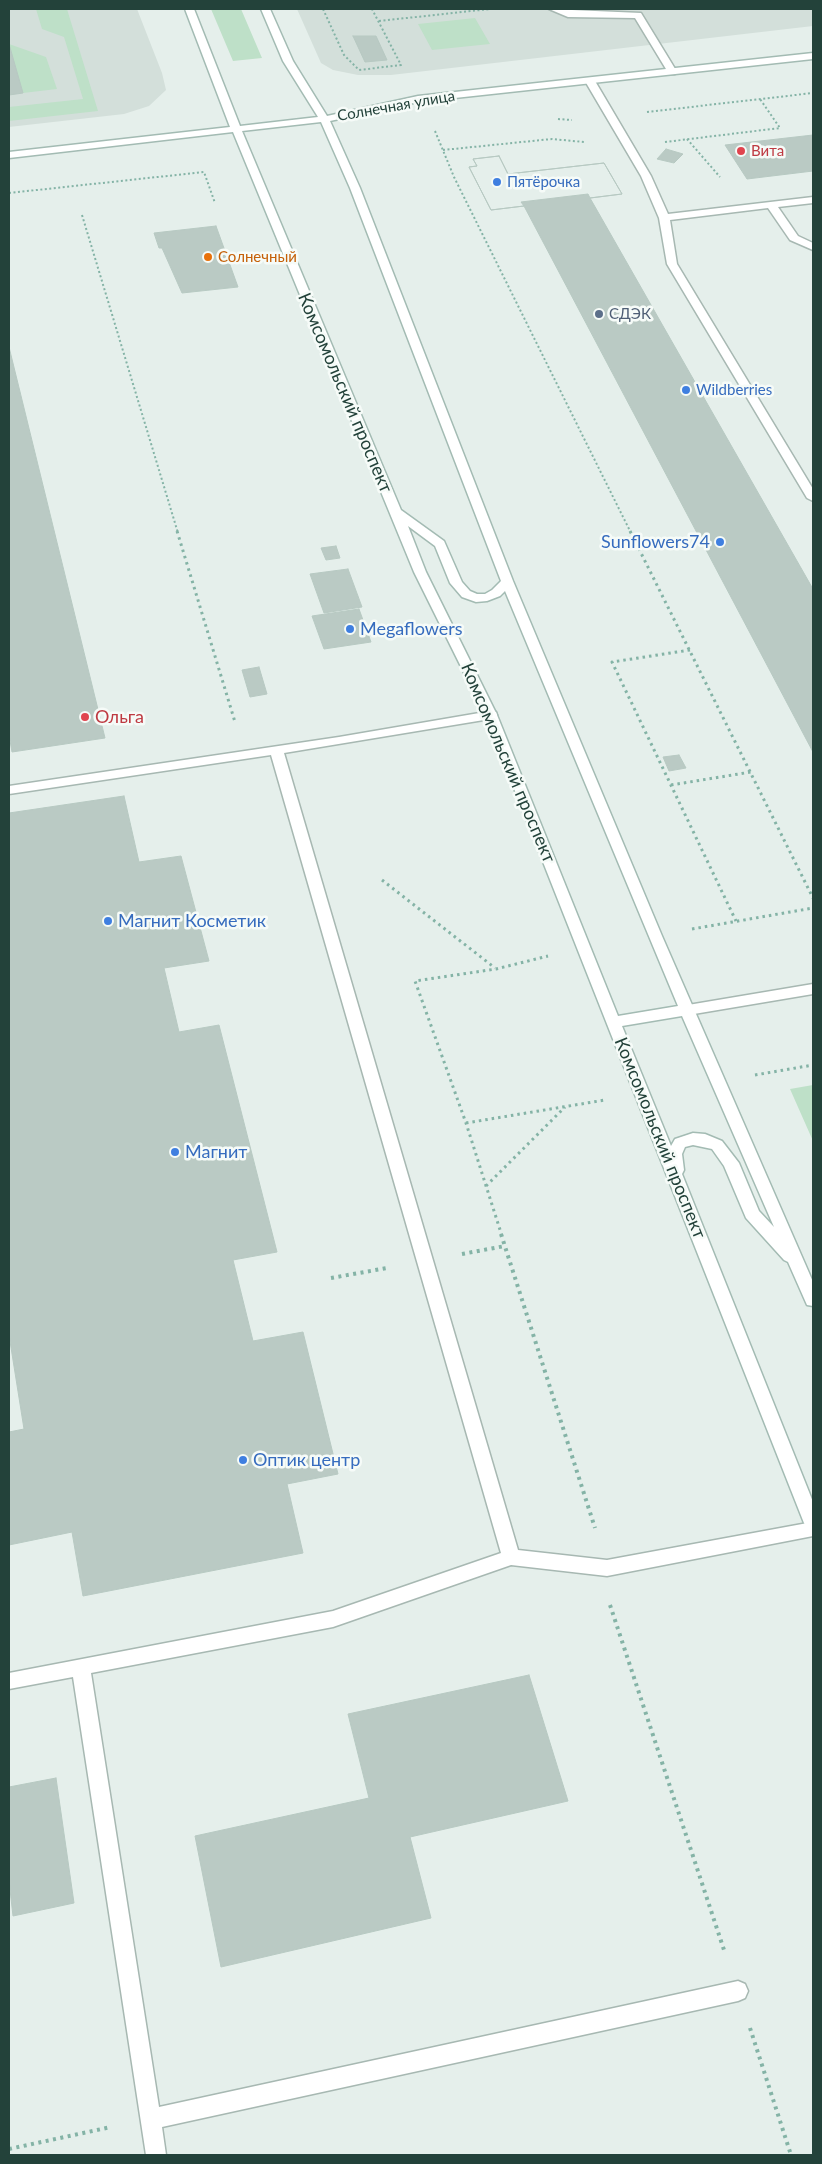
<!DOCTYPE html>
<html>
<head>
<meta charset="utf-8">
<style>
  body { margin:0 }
  #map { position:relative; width:822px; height:2164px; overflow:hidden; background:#e5efeb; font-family:Lato,sans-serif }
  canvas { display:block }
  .frame { position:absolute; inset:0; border:10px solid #23423a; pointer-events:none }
</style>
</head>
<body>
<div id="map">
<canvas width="822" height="2164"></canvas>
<div class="frame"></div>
</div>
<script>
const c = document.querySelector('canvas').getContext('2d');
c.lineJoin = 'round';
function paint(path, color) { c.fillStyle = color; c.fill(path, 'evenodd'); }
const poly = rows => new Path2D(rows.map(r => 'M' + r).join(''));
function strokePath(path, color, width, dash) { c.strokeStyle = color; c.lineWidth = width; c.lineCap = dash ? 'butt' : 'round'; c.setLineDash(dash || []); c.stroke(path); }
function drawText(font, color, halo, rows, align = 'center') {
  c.font = font + ' Lato,sans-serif'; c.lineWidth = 5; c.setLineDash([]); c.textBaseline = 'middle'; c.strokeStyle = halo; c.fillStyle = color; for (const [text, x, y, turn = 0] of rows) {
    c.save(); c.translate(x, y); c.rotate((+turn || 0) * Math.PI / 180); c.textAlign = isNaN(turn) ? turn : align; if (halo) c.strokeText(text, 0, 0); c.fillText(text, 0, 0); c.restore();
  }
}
paint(poly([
  [9,9,137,9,162,73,166,90,149,106,124,114,9,127],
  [297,9,813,9,813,26,391,75,358,75,333,70,321,63]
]), '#d3dfda');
paint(poly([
  [36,9,67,9,98,111,9,121,9,107,83,99,64,37,42,29],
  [211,9,241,9,262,58,233,61],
  [475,18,490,44,432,50,418,24],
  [9,44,46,57,57,89,23,93],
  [813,1085,813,1141,790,1089]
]), '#bee0c8');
const building = poly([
  [353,36,376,36,387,60,365,62,353,36],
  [9,44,23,93,9,95,9,44],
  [813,135,813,171,747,179,725,145,813,135],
  [666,149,683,154,674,163,657,159,666,149],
  [499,156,508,174,604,163,622,194,590,198,588,194,521,202,524,206,491,210,469,167,477,166,473,159,499,156],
  [499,156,508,174,604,163,622,194,590,198,813,589,813,752,524,206,491,210,469,167,477,166,473,159,499,156],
  [216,226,238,287,182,293,162,248,159,248,154,233,216,226],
  [9,347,105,738,12,752,9,735,9,347],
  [336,546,340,558,326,560,321,548,336,546],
  [348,569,362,607,324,613,310,574,348,569],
  [359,609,371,642,324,649,312,616,359,609],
  [259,667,267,694,250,697,242,670,259,667],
  [679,755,686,768,669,771,663,757,679,755],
  [124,796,139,862,181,856,209,961,164,968,179,1032,219,1025,277,1252,233,1260,253,1341,303,1332,338,1474,287,1484,303,1553,83,1596,72,1532,9,1545,9,1432,24,1429,9,1335,9,813,124,796],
  [529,1675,568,1801,410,1837,431,1918,221,1967,195,1836,369,1798,348,1714,529,1675],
  [56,1778,74,1903,13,1916,9,1881,9,1787,56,1778]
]);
paint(building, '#bacac4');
strokePath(building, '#b7c9c2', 1);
const lane = poly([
  [549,9,641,13,677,72,675,74,669,74,635,18,568,17,549,9],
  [590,78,595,81,651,176,668,214,813,197,813,203,778,207,798,236,813,243,813,250,790,240,768,208,670,220,677,264,813,489,813,501,807,498,667,264,659,218,641,176,585,81,590,78],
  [491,711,496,712,497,715,496,718,284,753,518,1550,607,1560,813,1522,813,1536,607,1576,511,1565,333,1627,91,1673,159,2107,738,1981,745,1984,748,1991,745,1998,738,2001,162,2127,166,2155,146,2155,73,1677,9,1689,9,1673,333,1611,501,1553,271,755,9,794,9,786,339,737,491,711],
  [813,984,813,994,688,1015,683,1014,681,1010,683,1006,688,1005,813,984]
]);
const secondary = poly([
  [185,9,194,9,240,126,318,117,283,61,261,9,270,9,293,61,327,116,418,96,813,53,813,59,418,102,330,121,360,188,513,581,662,936,813,1282,813,1306,807,1305,788,1262,784,1260,746,1218,724,1166,712,1149,693,1145,685,1147,682,1154,684,1170,682,1174,813,1502,813,1530,807,1528,804,1523,485,715,414,572,233,132,9,158,9,152,230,127,185,9],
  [321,122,350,188,501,581,492,590,485,594,477,594,470,591,462,582,444,541,401,510,242,131,321,122],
  [408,526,435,546,450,583,462,597,476,602,487,601,500,596,505,591,678,1006,618,1016,497,715,426,572,408,526],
  [682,1016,774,1227,759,1211,739,1163,722,1141,705,1134,693,1133,675,1139,671,1146,622,1026,682,1016]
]);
strokePath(lane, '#a7b8b2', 3);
strokePath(secondary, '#a3bbb3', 3);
strokePath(poly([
  [323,9,344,55,359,70,401,65,372,9],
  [379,21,490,9],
  [647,112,813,93],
  [558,119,572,120],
  [435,131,454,177,631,533],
  [687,139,720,177],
  [665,142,780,128,760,99],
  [443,150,552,139,584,142],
  [9,193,204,172,215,203],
  [82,215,178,533]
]), '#84b3a6', 2, [2, 2.5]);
strokePath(poly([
  [177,531,235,722],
  [630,531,813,898],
  [690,650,612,662,736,921],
  [671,785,751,772],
  [382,880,495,968],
  [692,929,813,908],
  [755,1075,813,1065],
  [466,1123,605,1100],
  [486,1186,565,1107],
  [502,1236,466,1123,415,981,496,969,548,956]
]), '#84b3a6', 3, [2.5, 4]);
strokePath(poly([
  [501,1234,595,1528],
  [462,1254,505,1246],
  [331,1278,387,1268],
  [610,1605,725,1953],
  [750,2028,791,2155],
  [9,2149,111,2127]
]), '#84b3a6', 4, [3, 4.5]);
paint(lane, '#fff');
paint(secondary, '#fff');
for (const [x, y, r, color] of [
  [741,151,5,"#e0444e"],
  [497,182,5,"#3f7fe0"],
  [208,257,5,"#e8710a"],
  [599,314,5,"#5c6f8a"],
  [686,390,5,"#3f7fe0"],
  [720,542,5,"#3f7fe0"],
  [350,629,5,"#3f7fe0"],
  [85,717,5,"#e0444e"],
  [108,921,5,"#3f7fe0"],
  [175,1152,5,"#3f7fe0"],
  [243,1460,5,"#3f7fe0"]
]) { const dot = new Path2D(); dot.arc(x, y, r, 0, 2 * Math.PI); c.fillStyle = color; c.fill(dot); strokePath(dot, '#f6fbf8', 2); }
drawText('15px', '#23423a', '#f6fbf8', [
  ["Солнечная улица",396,106,-10]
]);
drawText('15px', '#be3a42', '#f6fbf8', [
  ["Вита",751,151]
], 'left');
drawText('15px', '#366cbe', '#f6fbf8', [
  ["Пятёрочка",507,182],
  ["Wildberries",696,390]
], 'left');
drawText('15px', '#c56008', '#f6fbf8', [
  ["Солнечный",218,257]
], 'left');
drawText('15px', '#4e5e75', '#f6fbf8', [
  ["СДЭК",609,314]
], 'left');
drawText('18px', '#23423a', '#f6fbf8', [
  ["Комсомольский проспект",345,393,67],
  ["Комсомольский проспект",508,763,67],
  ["Комсомольский проспект",660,1138,68]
]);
drawText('18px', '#366cbe', '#f6fbf8', [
  ["Sunflowers74",710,542,"right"],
  ["Megaflowers",360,629],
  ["Магнит Косметик",118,921],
  ["Магнит",185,1152],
  ["Оптик центр",253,1460]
], 'left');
drawText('18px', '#be3a42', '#f6fbf8', [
  ["Ольга",95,717]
], 'left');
</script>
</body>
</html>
